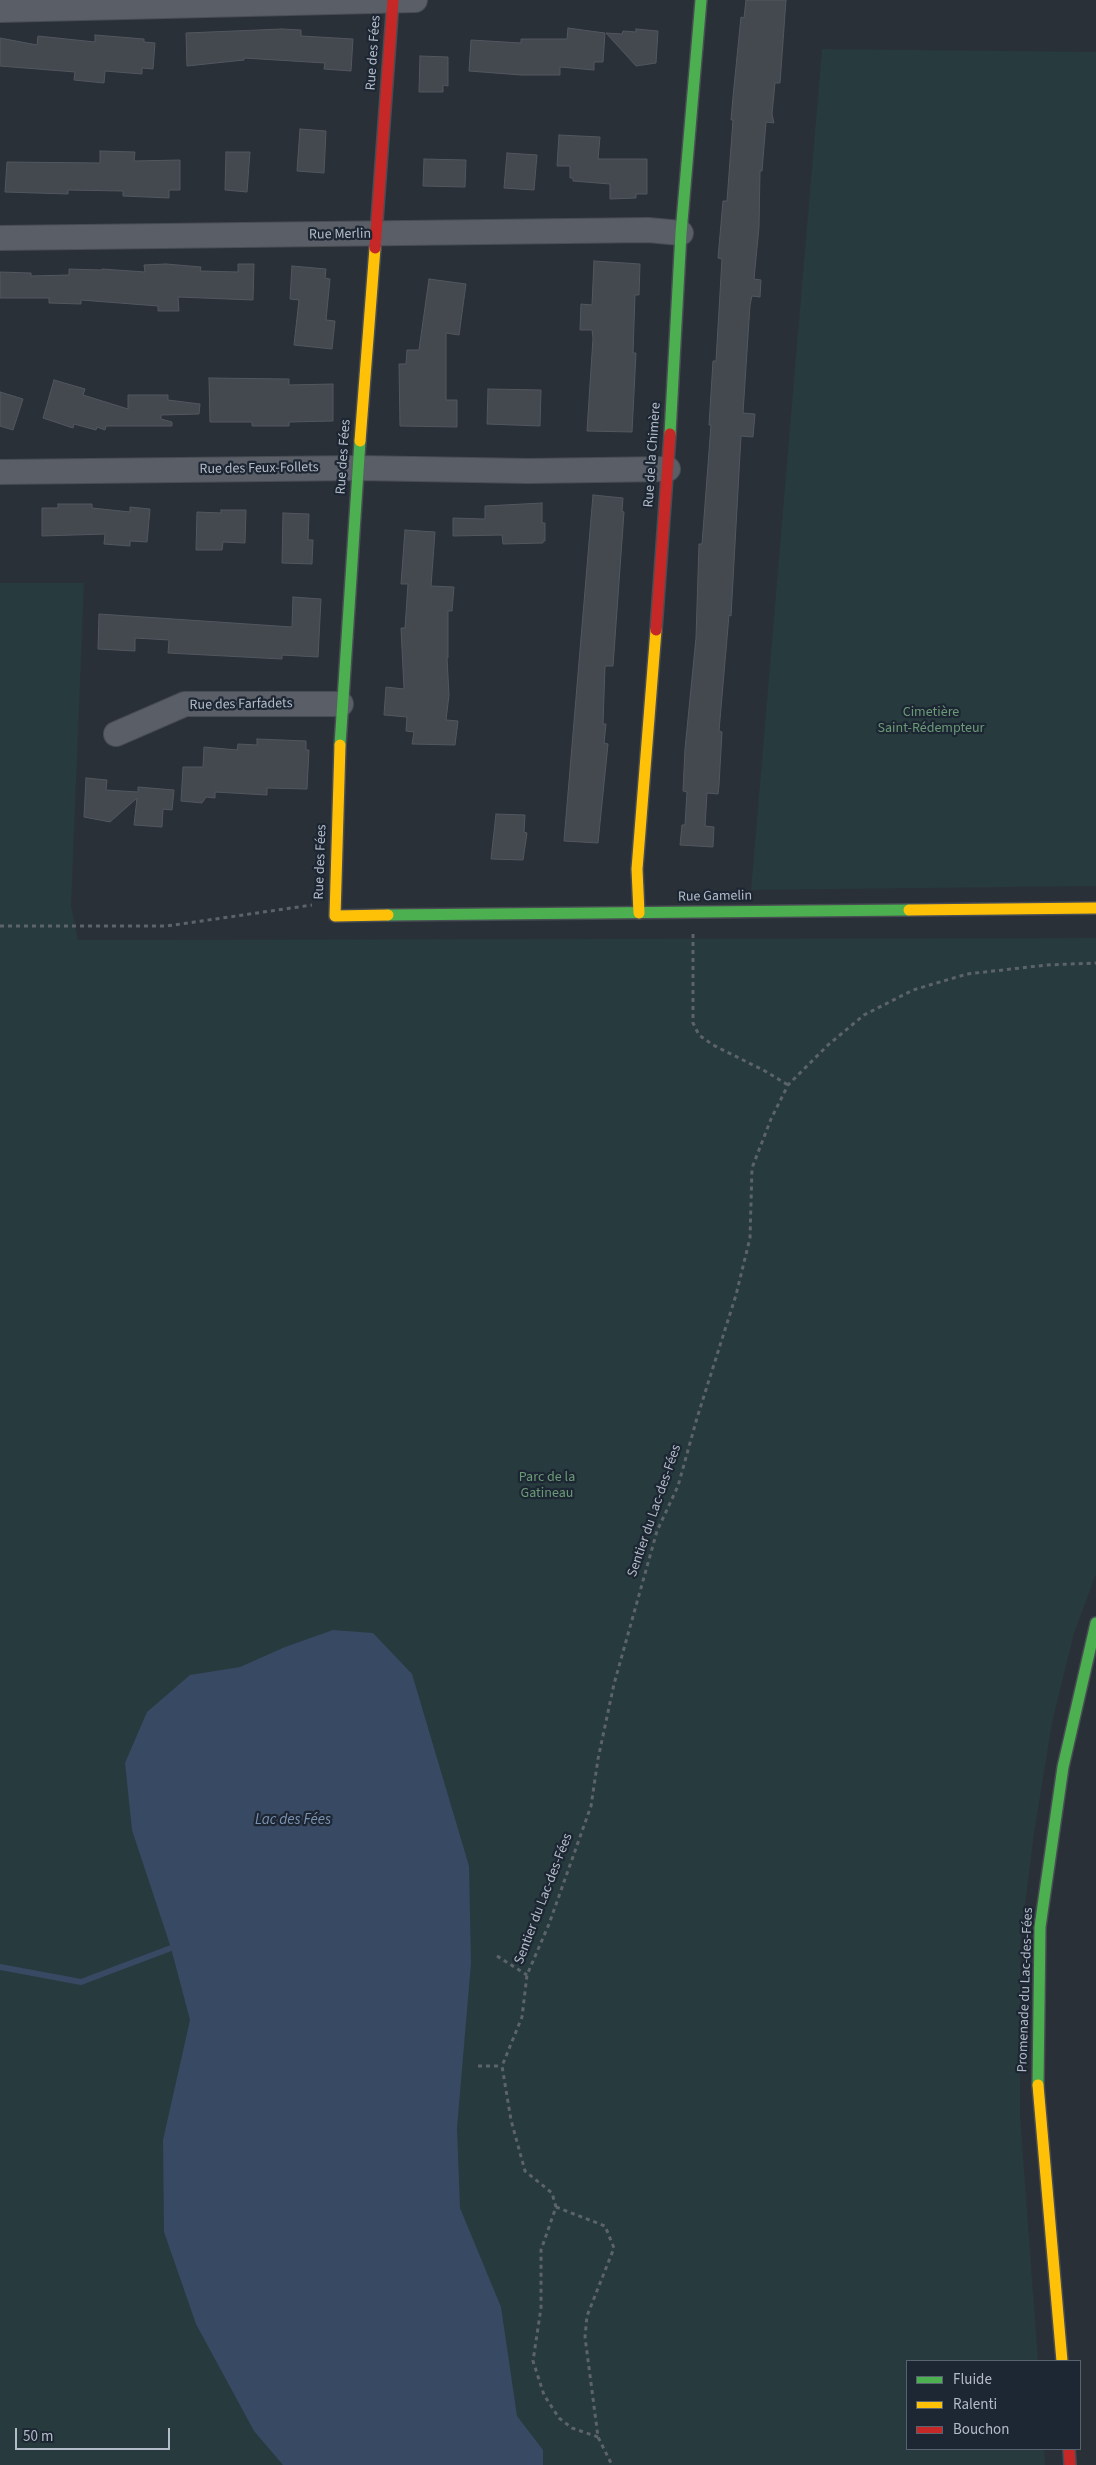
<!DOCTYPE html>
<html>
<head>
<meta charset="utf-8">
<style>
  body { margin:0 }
  #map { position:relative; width:1096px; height:2465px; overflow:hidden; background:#2a3038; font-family:"Source Sans 3",sans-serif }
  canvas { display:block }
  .legend { position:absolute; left:906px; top:2360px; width:175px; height:90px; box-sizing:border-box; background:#1d2633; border:1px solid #59626f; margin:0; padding:6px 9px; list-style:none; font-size:15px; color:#b4bcc9 }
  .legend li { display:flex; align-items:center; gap:10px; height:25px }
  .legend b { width:25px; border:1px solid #59626f }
  .scale { position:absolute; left:15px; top:2428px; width:155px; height:22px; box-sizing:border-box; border:2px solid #b4bcc9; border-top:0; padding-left:6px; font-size:15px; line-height:18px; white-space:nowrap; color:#b4bcc9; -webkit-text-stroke:4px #1d2633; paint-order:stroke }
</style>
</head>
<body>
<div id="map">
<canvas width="1096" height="2465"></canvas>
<ul class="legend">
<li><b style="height:6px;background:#4caf50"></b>Fluide</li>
<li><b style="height:6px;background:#ffc107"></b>Ralenti</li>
<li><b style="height:6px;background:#c62828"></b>Bouchon</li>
</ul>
<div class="scale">50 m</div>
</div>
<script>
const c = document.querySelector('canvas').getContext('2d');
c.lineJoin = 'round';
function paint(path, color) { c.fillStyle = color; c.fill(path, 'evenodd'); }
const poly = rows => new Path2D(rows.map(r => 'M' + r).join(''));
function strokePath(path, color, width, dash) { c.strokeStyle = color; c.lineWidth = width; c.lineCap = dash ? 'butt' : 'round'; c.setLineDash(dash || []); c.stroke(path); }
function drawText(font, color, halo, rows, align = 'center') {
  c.font = font + ' "Source Sans 3",sans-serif'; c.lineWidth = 4.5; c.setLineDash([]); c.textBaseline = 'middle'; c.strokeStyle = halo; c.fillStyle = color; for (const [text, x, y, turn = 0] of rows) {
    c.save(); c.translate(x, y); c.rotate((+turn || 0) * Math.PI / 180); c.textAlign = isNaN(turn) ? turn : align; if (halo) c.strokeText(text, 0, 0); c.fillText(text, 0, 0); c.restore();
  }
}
paint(poly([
  [822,49,1096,52,1096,886,751,890],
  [0,583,84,583,71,906,78,940,1096,938,1096,1574,1074,1633,1052,1723,1034,1833,1020,1946,1020,2116,1038,2361,907,2361,907,2449,1044,2449,1045,2465,0,2465]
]), '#273a3e');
paint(poly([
  [333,1630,373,1633,412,1674,469,1866,471,1963,457,2128,460,2208,501,2307,517,2416,543,2450,543,2465,283,2465,254,2431,196,2324,164,2232,163,2140,190,2020,171,1948,132,1830,125,1763,147,1712,190,1675,240,1667,285,1647]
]), '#384963');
strokePath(poly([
  [0,1967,81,1982,171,1948]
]), '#384963', 6);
const building = poly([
  [746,0,786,0,780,83,775,83,772,114,774,123,766,122,762,171,760,171,759,227,754,279,761,280,760,297,752,296,750,305,743,413,755,414,753,437,741,436,731,616,729,615,719,731,722,732,719,785,718,794,707,793,705,826,714,827,713,847,680,845,682,825,685,825,687,792,683,791,685,749,696,638,699,544,702,544,711,425,709,425,713,361,716,361,722,259,718,258,723,201,727,201,733,120,731,120,733,97,741,17,744,18,746,0],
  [568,28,605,33,603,62,594,62,594,70,560,67,560,75,521,75,469,71,471,40,521,43,521,39,567,39,568,28],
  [282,29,301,30,301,36,353,39,351,71,324,69,325,63,244,58,244,60,187,66,186,33,282,29],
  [636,29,658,31,656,63,636,66,606,33,622,34,623,31,636,32,636,29],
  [95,35,144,39,144,42,155,43,153,69,142,68,142,74,105,71,104,83,74,80,75,72,0,66,0,38,37,45,38,36,95,42,95,35],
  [420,56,448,57,448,86,443,85,443,92,419,92,420,56],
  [300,129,326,131,324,173,297,171,300,129],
  [559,135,600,137,598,159,647,159,647,194,636,194,636,198,610,199,610,184,573,181,573,178,570,178,570,166,557,166,559,135],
  [100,151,135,152,134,161,180,160,180,190,169,190,169,198,123,196,123,191,68,190,68,194,5,192,7,162,100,163,100,151],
  [226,152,250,152,247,192,225,190,226,152],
  [507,153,537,155,534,190,504,188,507,153],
  [424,159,466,160,465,187,423,186,424,159],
  [594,261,640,264,639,295,635,295,633,353,636,353,632,432,587,431,593,338,592,330,580,330,581,304,592,305,594,261],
  [166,264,201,267,200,271,238,272,238,264,254,264,253,300,178,297,179,311,158,311,158,306,81,300,81,304,49,303,49,298,0,298,0,272,31,273,31,276,69,275,69,269,101,270,102,269,145,272,144,265,166,264],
  [292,266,326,269,325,278,330,279,326,320,335,321,332,349,294,345,299,300,290,299,292,266],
  [429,279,466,284,459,335,446,333,446,400,457,400,457,427,400,426,399,364,406,364,407,350,419,350,429,279],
  [209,378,289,379,289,385,333,384,333,421,289,422,289,426,252,426,252,422,210,422,209,378],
  [54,380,85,389,83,395,128,409,128,395,168,395,168,400,200,404,199,414,161,415,161,419,172,422,172,426,106,426,105,430,97,427,96,430,74,424,73,428,43,418,54,380],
  [488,389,541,390,540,426,487,424,488,389],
  [0,392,23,399,13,430,0,426,0,392],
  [593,495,623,498,622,511,624,512,613,666,605,666,603,724,606,724,604,743,608,744,598,843,564,841,593,495],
  [542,503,542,523,545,523,545,541,543,541,543,543,503,544,502,535,453,536,453,518,485,519,485,506,542,503],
  [58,504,92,504,92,508,130,512,130,507,150,509,147,542,130,541,130,546,104,544,105,534,42,536,42,508,58,508,58,504],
  [221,510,246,510,245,543,223,542,222,550,196,550,197,512,221,513,221,510],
  [283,513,309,514,308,540,313,540,312,564,282,563,283,513],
  [405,530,435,532,431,586,454,587,452,611,448,611,448,658,447,658,449,695,446,720,458,721,455,745,412,744,414,732,406,731,407,717,384,715,386,687,404,689,401,628,405,628,408,584,401,584,405,530],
  [293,597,321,599,318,657,282,655,282,659,168,653,169,640,135,638,135,651,98,649,99,614,292,627,293,597],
  [257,739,306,741,306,750,309,750,307,789,267,788,267,795,215,792,215,798,206,797,202,803,181,801,183,767,203,767,204,747,237,750,238,744,257,745,257,739],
  [86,778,107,780,106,790,138,792,138,787,174,790,172,810,163,809,162,827,134,825,137,798,110,822,84,817,86,778],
  [496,814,525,815,524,832,527,833,523,860,491,859,496,814]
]);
paint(building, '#444950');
strokePath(building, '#52575f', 1);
const street = poly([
  [0,10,415,0],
  [0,238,648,230,681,233],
  [0,472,358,468,528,471,668,469],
  [116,734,185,704,341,704]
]);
const fast = poly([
  [670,434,681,233,701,0],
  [340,745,360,441],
  [388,915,909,910],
  [1038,2085,1040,1927,1063,1767,1096,1623]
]);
const slow = poly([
  [360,441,375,248],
  [340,745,335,916,388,915],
  [909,910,1096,908],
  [639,913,637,869,656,630],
  [1038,2085,1062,2361]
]);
const jam = poly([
  [375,248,393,0],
  [656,630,670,434],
  [1069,2449,1070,2465]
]);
strokePath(street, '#484c53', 26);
strokePath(fast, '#484c53', 14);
strokePath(slow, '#484c53', 14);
strokePath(jam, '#484c53', 14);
strokePath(poly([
  [0,926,167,926,312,905],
  [693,934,693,1023,699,1035,713,1045,765,1071,788,1085],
  [497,1956,527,1975],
  [478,2066,502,2066],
  [556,2207,605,2226,614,2248,587,2316,585,2337,598,2437,612,2465],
  [598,2437,572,2428,559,2418,544,2395,533,2361,541,2308,541,2250,556,2207,552,2193,525,2171,511,2120,502,2066,522,2017,527,1975,549,1924,591,1806,598,1759,614,1684,657,1531,678,1486,697,1418,736,1295,750,1238,752,1168,771,1119,788,1085,828,1045,864,1015,913,990,967,974,1047,965,1096,963]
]), '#5d636a', 3, [4, 4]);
strokePath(street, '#5a5e66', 24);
strokePath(fast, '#4caf50', 11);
strokePath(slow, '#ffc107', 11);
strokePath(jam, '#c62828', 11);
drawText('14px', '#b4bcc9', '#1d2633', [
  ["Rue des Fées",374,53,-86],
  ["Rue Merlin",340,235,-1],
  ["Rue de la Chimère",653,455,-86],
  ["Rue des Fées",344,457,-86],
  ["Rue des Feux-Follets",259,469,-1],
  ["Rue des Farfadets",241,705,-1],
  ["Rue des Fées",321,862,-88],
  ["Rue Gamelin",715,897,-1],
  ["Sentier du Lac-des-Fées",655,1511,-71],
  ["Sentier du Lac-des-Fées",544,1899,-69],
  ["Promenade du Lac-des-Fées",1026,1990,-88]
]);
drawText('14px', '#6b9a76', '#1d2633', [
  ["Cimetière",931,713],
  ["Saint-Rédempteur",931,729],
  ["Parc de la",547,1478],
  ["Gatineau",547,1494]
]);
drawText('italic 15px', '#7c92b1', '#1d2633', [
  ["Lac des Fées",293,1821]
]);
</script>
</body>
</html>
